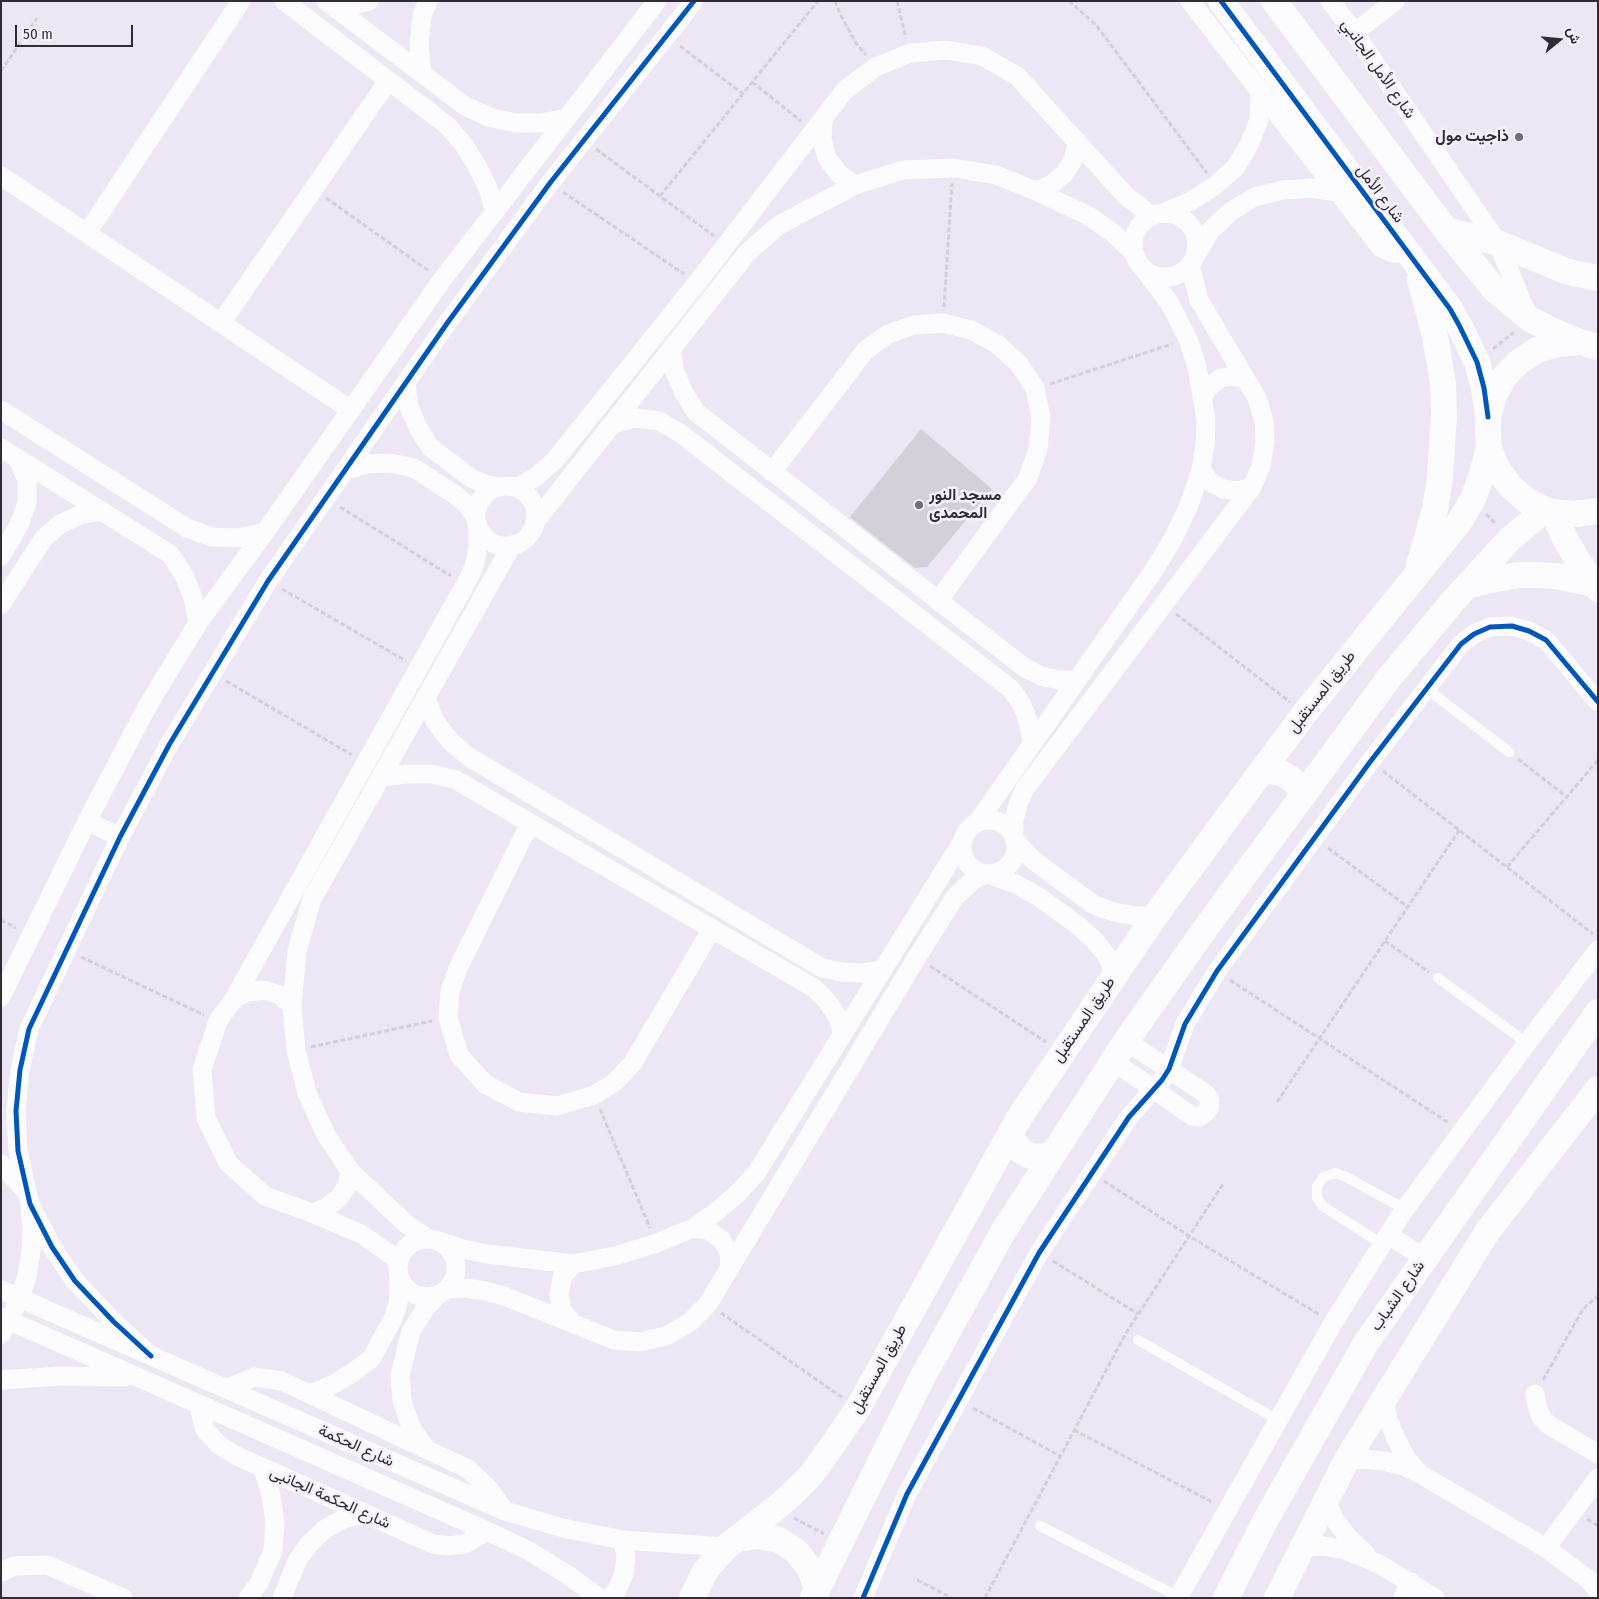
<!DOCTYPE html>
<html>
<head>
<meta charset="utf-8">
<style>
  body { margin:0 }
  #map { position:relative; width:1599px; height:1599px; overflow:hidden; background:#ede6f4; font-family:"Fira Sans Condensed",Vazirmatn,sans-serif }
  canvas { display:block }
  .frame { position:absolute; inset:0; border:2px solid #302b34; pointer-events:none }
  .north { position:absolute; left:1534px; top:15px; width:50px; height:50px; -webkit-text-stroke:4px #f7f1fb; paint-order:stroke; rotate:73deg; font-size:14px; font-weight:700; line-height:20px; text-align:center; color:#302b34 }
  .north::after { content:''; display:block; margin:auto; width:18px; height:22px; background:#302b34; clip-path:polygon(50% 0,100% 100%,50% 72%,0 100%) }
  .scale { position:absolute; left:15px; top:25px; width:118px; height:22px; box-sizing:border-box; border:2px solid #302b34; border-top:0; padding-left:6px; font-size:15px; line-height:18px; white-space:nowrap; color:#302b34; -webkit-text-stroke:4px #f7f1fb; paint-order:stroke }
</style>
</head>
<body>
<div id="map">
<canvas width="1599" height="1599"></canvas>
<div class="frame"></div>
<div class="north">ش</div>
<div class="scale">50 m</div>
</div>
<script>
const c = document.querySelector('canvas').getContext('2d');
c.lineJoin = 'round';
function paint(path, color) { c.fillStyle = color; c.fill(path, 'evenodd'); }
const poly = rows => new Path2D(rows.map(r => 'M' + r).join(''));
function strokePath(path, color, width, dash) { c.strokeStyle = color; c.lineWidth = width; c.lineCap = dash ? 'butt' : 'round'; c.setLineDash(dash || []); c.stroke(path); }
function drawText(font, color, halo, rows, align = 'center') {
  c.font = font + ' "Fira Sans Condensed",Vazirmatn,sans-serif'; c.lineWidth = 5; c.setLineDash([]); c.textBaseline = 'middle'; c.strokeStyle = halo; c.fillStyle = color; for (const [text, x, y, turn = 0] of rows) {
    c.save(); c.translate(x, y); c.rotate((+turn || 0) * Math.PI / 180); c.textAlign = isNaN(turn) ? turn : align; if (halo) c.strokeText(text, 0, 0); c.fillText(text, 0, 0); c.restore();
  }
}
paint(poly([
  [921,429,992,489,927,567,915,568,850,517]
]), '#d5cfda');
strokePath(poly([
  [835,1,841,16,856,43,866,55],
  [897,1,906,38],
  [1069,1,1096,25,1207,173],
  [680,46,743,94],
  [1,71,37,18],
  [752,82,801,121],
  [596,149,714,236],
  [563,192,684,274],
  [660,196,818,1],
  [326,198,429,271],
  [944,307,952,183],
  [1493,349,1514,332],
  [1050,384,1172,344],
  [340,507,451,576],
  [1486,514,1496,524],
  [282,589,406,661],
  [1176,614,1290,702],
  [226,681,352,755],
  [1518,759,1567,797],
  [1383,771,1593,934],
  [1328,848,1408,907],
  [1507,867,1598,760],
  [1,920,16,928],
  [1385,941,1429,972],
  [81,957,204,1015],
  [930,966,1046,1042],
  [1230,980,1449,1123],
  [311,1047,432,1021],
  [1277,1102,1460,829],
  [600,1109,650,1228],
  [1104,1181,1189,1236,1320,1315],
  [1053,1261,1138,1314],
  [721,1313,843,1398],
  [1543,1380,1583,1309,1598,1296],
  [973,1408,1060,1456],
  [1074,1430,1214,1503],
  [794,1518,824,1534],
  [1587,1519,1598,1526],
  [917,1580,952,1598],
  [985,1598,1126,1333,1223,1184]
]), '#d4d1d5', 3, [5, 2.5]);
strokePath(poly([
  [1427,689,1509,752],
  [1438,978,1527,1043],
  [1382,1244,1324,1207,1317,1198,1317,1186,1324,1177,1335,1173,1346,1177,1405,1209],
  [1138,1340,1278,1420],
  [1040,1526,1179,1597]
]), '#fcfbfd', 10);
strokePath(poly([
  [284,1,448,126,464,145,477,166,488,188,495,212],
  [326,1,465,106,489,117,515,123,541,123,567,118],
  [1190,1,1381,248,1393,253,1399,253,1405,250],
  [1330,1,1349,25,1498,243,1528,316],
  [336,9,369,1],
  [1354,33,1395,1],
  [422,73,419,45,422,16,428,1],
  [823,121,822,140,827,158,839,174,855,185],
  [1,176,351,410],
  [1036,191,1052,184,1065,173,1074,158,1077,141],
  [1164,213,1191,201,1216,185,1235,168,1249,145,1259,120,1260,93],
  '1133 245a32 32 0 1 1 64 0a32 32 0 1 1-64 0Z',
  [87,233,241,1],
  [1196,255,1210,231,1230,212,1254,197,1283,190,1312,188,1337,192],
  [221,323,388,81],
  [671,350,675,372,684,393,696,412,1025,668,1041,676,1059,680,1077,680],
  [406,383,409,407,418,428,430,447,471,478,485,484,500,487],
  [1203,395,1211,385,1221,378,1233,376,1246,379],
  [1,410,187,528,212,537,238,538,265,532],
  [613,424,636,418,659,421,680,433,1011,689,1022,705,1029,724,1032,744],
  [1,448,170,554,184,575,193,598,198,623],
  [1201,470,1210,482,1223,489,1238,491,1252,487],
  [344,471,367,464,391,463,414,468,457,496,468,506,476,518],
  [772,472,865,351,888,334,914,325,943,323,971,330,997,344,1019,364,1035,388,1041,418,1038,449,1028,478,938,601],
  '476 516a30 30 0 1 1 60 0a30 30 0 1 1-60 0Z',
  [517,488,537,476,555,460,697,283,845,90,876,67,910,53,946,50,982,56,1017,76,1126,196,1152,216],
  [535,522,747,253,779,225,855,185,903,170,954,168,996,175,1036,191,1089,216,1113,233,1135,254],
  [1,556,19,525,27,503,27,480,18,459],
  [1,604,44,538,60,524,80,515,101,511],
  [426,698,435,721,450,741,469,757,822,968,842,972,862,973,882,970],
  [381,777,407,774,432,774,456,780,814,988,827,1001,837,1016,843,1033],
  '962 847a27 27 0 1 1 54 0a27 27 0 1 1-54 0Z',
  [87,821,120,837],
  [530,823,459,966,450,991,448,1018,459,1055,485,1084,519,1102,557,1106,594,1095,615,1082,632,1064,712,929],
  [977,823,1154,570,1173,539,1189,505,1201,470,1205,445,1206,420,1197,367,1188,339,1169,302,1144,269],
  [1014,835,1014,820,1018,804,1024,790,1252,487,1261,466,1265,443,1264,421,1257,398,1199,300,1190,266],
  [1016,841,1033,860,1094,905,1114,912,1136,916,1155,916],
  [990,875,1016,884,1039,897,1079,926,1094,940,1107,956,1115,974],
  [1,997,87,821,148,705,198,623,265,532,442,280,657,1],
  [234,999,248,992,264,990,280,995,292,1006],
  [1113,1061,1192,1116,1199,1117,1205,1113,1209,1108,1210,1100,1206,1094,1126,1041],
  [1,1164,25,1190],
  [312,1213,326,1208,339,1198,347,1186,350,1171],
  [693,1228,708,1230,721,1239,729,1252,730,1267],
  [1388,1235,1425,1258],
  [429,1239,406,1224,350,1171,325,1133,307,1093,296,1050,292,1006,297,951,312,899,512,545],
  '398 1268a29 29 0 1 1 58 0a29 29 0 1 1-58 0Z',
  [439,1241,463,1249,487,1254,573,1264,615,1256,657,1243,693,1228,716,1212,738,1193,757,1172,962,842],
  [399,1262,387,1252,361,1234,312,1213,265,1196,228,1163,206,1118,202,1069,218,1021,234,999,465,585,474,567,478,547,478,526],
  [447,1289,466,1288,485,1291,504,1296,614,1340,640,1342,666,1336,689,1323,708,1304,917,957,955,897,973,880,983,875],
  [1,1290,505,1511,563,1528,623,1540,726,1547],
  [1,1317,487,1531,529,1551,568,1575,599,1598],
  [572,1323,562,1310,559,1294,562,1277,573,1264],
  [1,1334,9,1321,20,1298,27,1276,31,1252,32,1228,30,1211],
  [151,1356,114,1322,75,1281,52,1247,30,1204,18,1151,16,1111,20,1070,29,1029,120,837,169,745,268,581,448,322,550,183,694,1],
  [1,1380,61,1376,125,1377],
  [226,1389,254,1377,282,1381,468,1469,489,1489,504,1510],
  [310,1394,332,1385,352,1373,371,1359,393,1319,398,1304,399,1289,399,1274],
  [1535,1394,1537,1406,1541,1417,1549,1425,1598,1454],
  [1384,1398,1388,1419,1396,1439,1406,1458,1418,1471],
  [198,1404,205,1430,219,1445,237,1456,433,1544,449,1546,465,1544,487,1531],
  [425,1448,411,1427,402,1401,400,1375,411,1331,427,1306,438,1295],
  [1346,1461,1365,1459,1384,1461,1403,1466,1420,1474,1546,1548,1588,1579,1598,1591],
  [1326,1501,1335,1520,1348,1537,1366,1554],
  [1302,1547,1322,1546,1342,1549,1379,1564,1435,1598],
  [1546,1548,1598,1478],
  [1,1572,14,1566,47,1565,123,1598],
  [248,1598,259,1583,273,1551,275,1523,271,1495,263,1468],
  [282,1598,297,1561,309,1544,325,1529,343,1519,364,1513],
  [609,1598,617,1590,624,1574,626,1557,623,1540],
  [863,1598,907,1494,1039,1253,1129,1117,1162,1080,1169,1069,1185,1024,1217,971,1370,762,1461,644,1474,634,1490,627,1512,626,1529,631,1546,640,1598,702],
  [1178,1598,1333,1323,1388,1235,1405,1209,1527,1043,1598,950],
  [1403,1598,1411,1582]
]), '#fcfbfd', 19);
strokePath(poly([
  [1221,1,1450,309,1459,325,1477,362,1484,388,1488,417],
  [1274,1,1446,230,1494,289,1530,319,1553,331,1580,342],
  [1446,230,1498,243,1568,272,1598,278],
  [1598,347,1580,342,1558,344,1537,350,1519,362,1504,377,1494,396,1488,417,1488,433,1489,448,1497,468,1510,486,1526,500,1545,510,1553,512,1575,514,1598,511],
  [1553,512,1564,537,1578,561,1598,589],
  [1419,565,1435,509,1440,478,1444,415,1443,383,1435,336,1420,280],
  [1467,586,1491,580,1518,575,1537,575,1556,576,1594,584],
  [1261,772,1271,771,1281,773,1290,778,1297,784,1304,795],
  [1011,1132,1014,1142,1021,1151,1031,1156,1042,1157,1053,1153],
  [737,1539,758,1536,779,1540,797,1552,810,1569,817,1589],
  [692,1598,705,1571,726,1547,776,1508,790,1496,811,1475,832,1446,858,1408,1019,1118,1155,916,1261,772,1305,713,1460,521,1473,499,1482,474,1489,448],
  [813,1598,921,1380,1003,1232,1126,1041,1205,929,1389,678,1454,600,1510,539,1545,510],
  [1226,1598,1265,1521,1366,1343,1598,1012],
  [1277,1598,1346,1461,1487,1232,1598,1089]
]), '#fcfbfd', 26);
strokePath(poly([
  [1221,1,1450,309,1459,325,1477,362,1484,388,1488,417],
  [151,1356,114,1322,75,1281,52,1247,30,1204,18,1151,16,1111,20,1070,29,1029,120,837,169,745,268,581,448,322,550,183,694,1],
  [863,1598,907,1494,1039,1253,1129,1117,1162,1080,1169,1069,1185,1024,1217,971,1370,762,1461,644,1474,634,1490,627,1512,626,1529,631,1546,640,1598,702]
]), '#0057b8', 5);
for (const [x, y, r, color] of [
  [1519,137,5,"#726c77"],
  [919,505,5,"#726c77"]
]) { const dot = new Path2D(); dot.arc(x, y, r, 0, 2 * Math.PI); c.fillStyle = color; c.fill(dot); strokePath(dot, '#f7f1fb', 2); }
drawText('16px', '#302b34', '#f7f1fb', [
  ["شارع الأمل الجانبي",1378,69,55],
  ["شارع الأمل",1380,194,53],
  ["طريق المستقبل",1322,692,-52],
  ["طريق المستقبل",1084,1020,-56],
  ["شارع الشباب",1398,1296,-55],
  ["طريق المستقبل",879,1369,-61],
  ["شارع الحكمة",356,1446,24],
  ["شارع الحكمة الجانبى",330,1498,24]
]);
drawText('bold 16px', '#302b34', '#f7f1fb', [
  ["ذاجيت مول",1509,137],
  ["مسجد النور",929,496,"left"],
  ["المحمدى",929,514,"left"]
], 'right');
</script>
</body>
</html>
